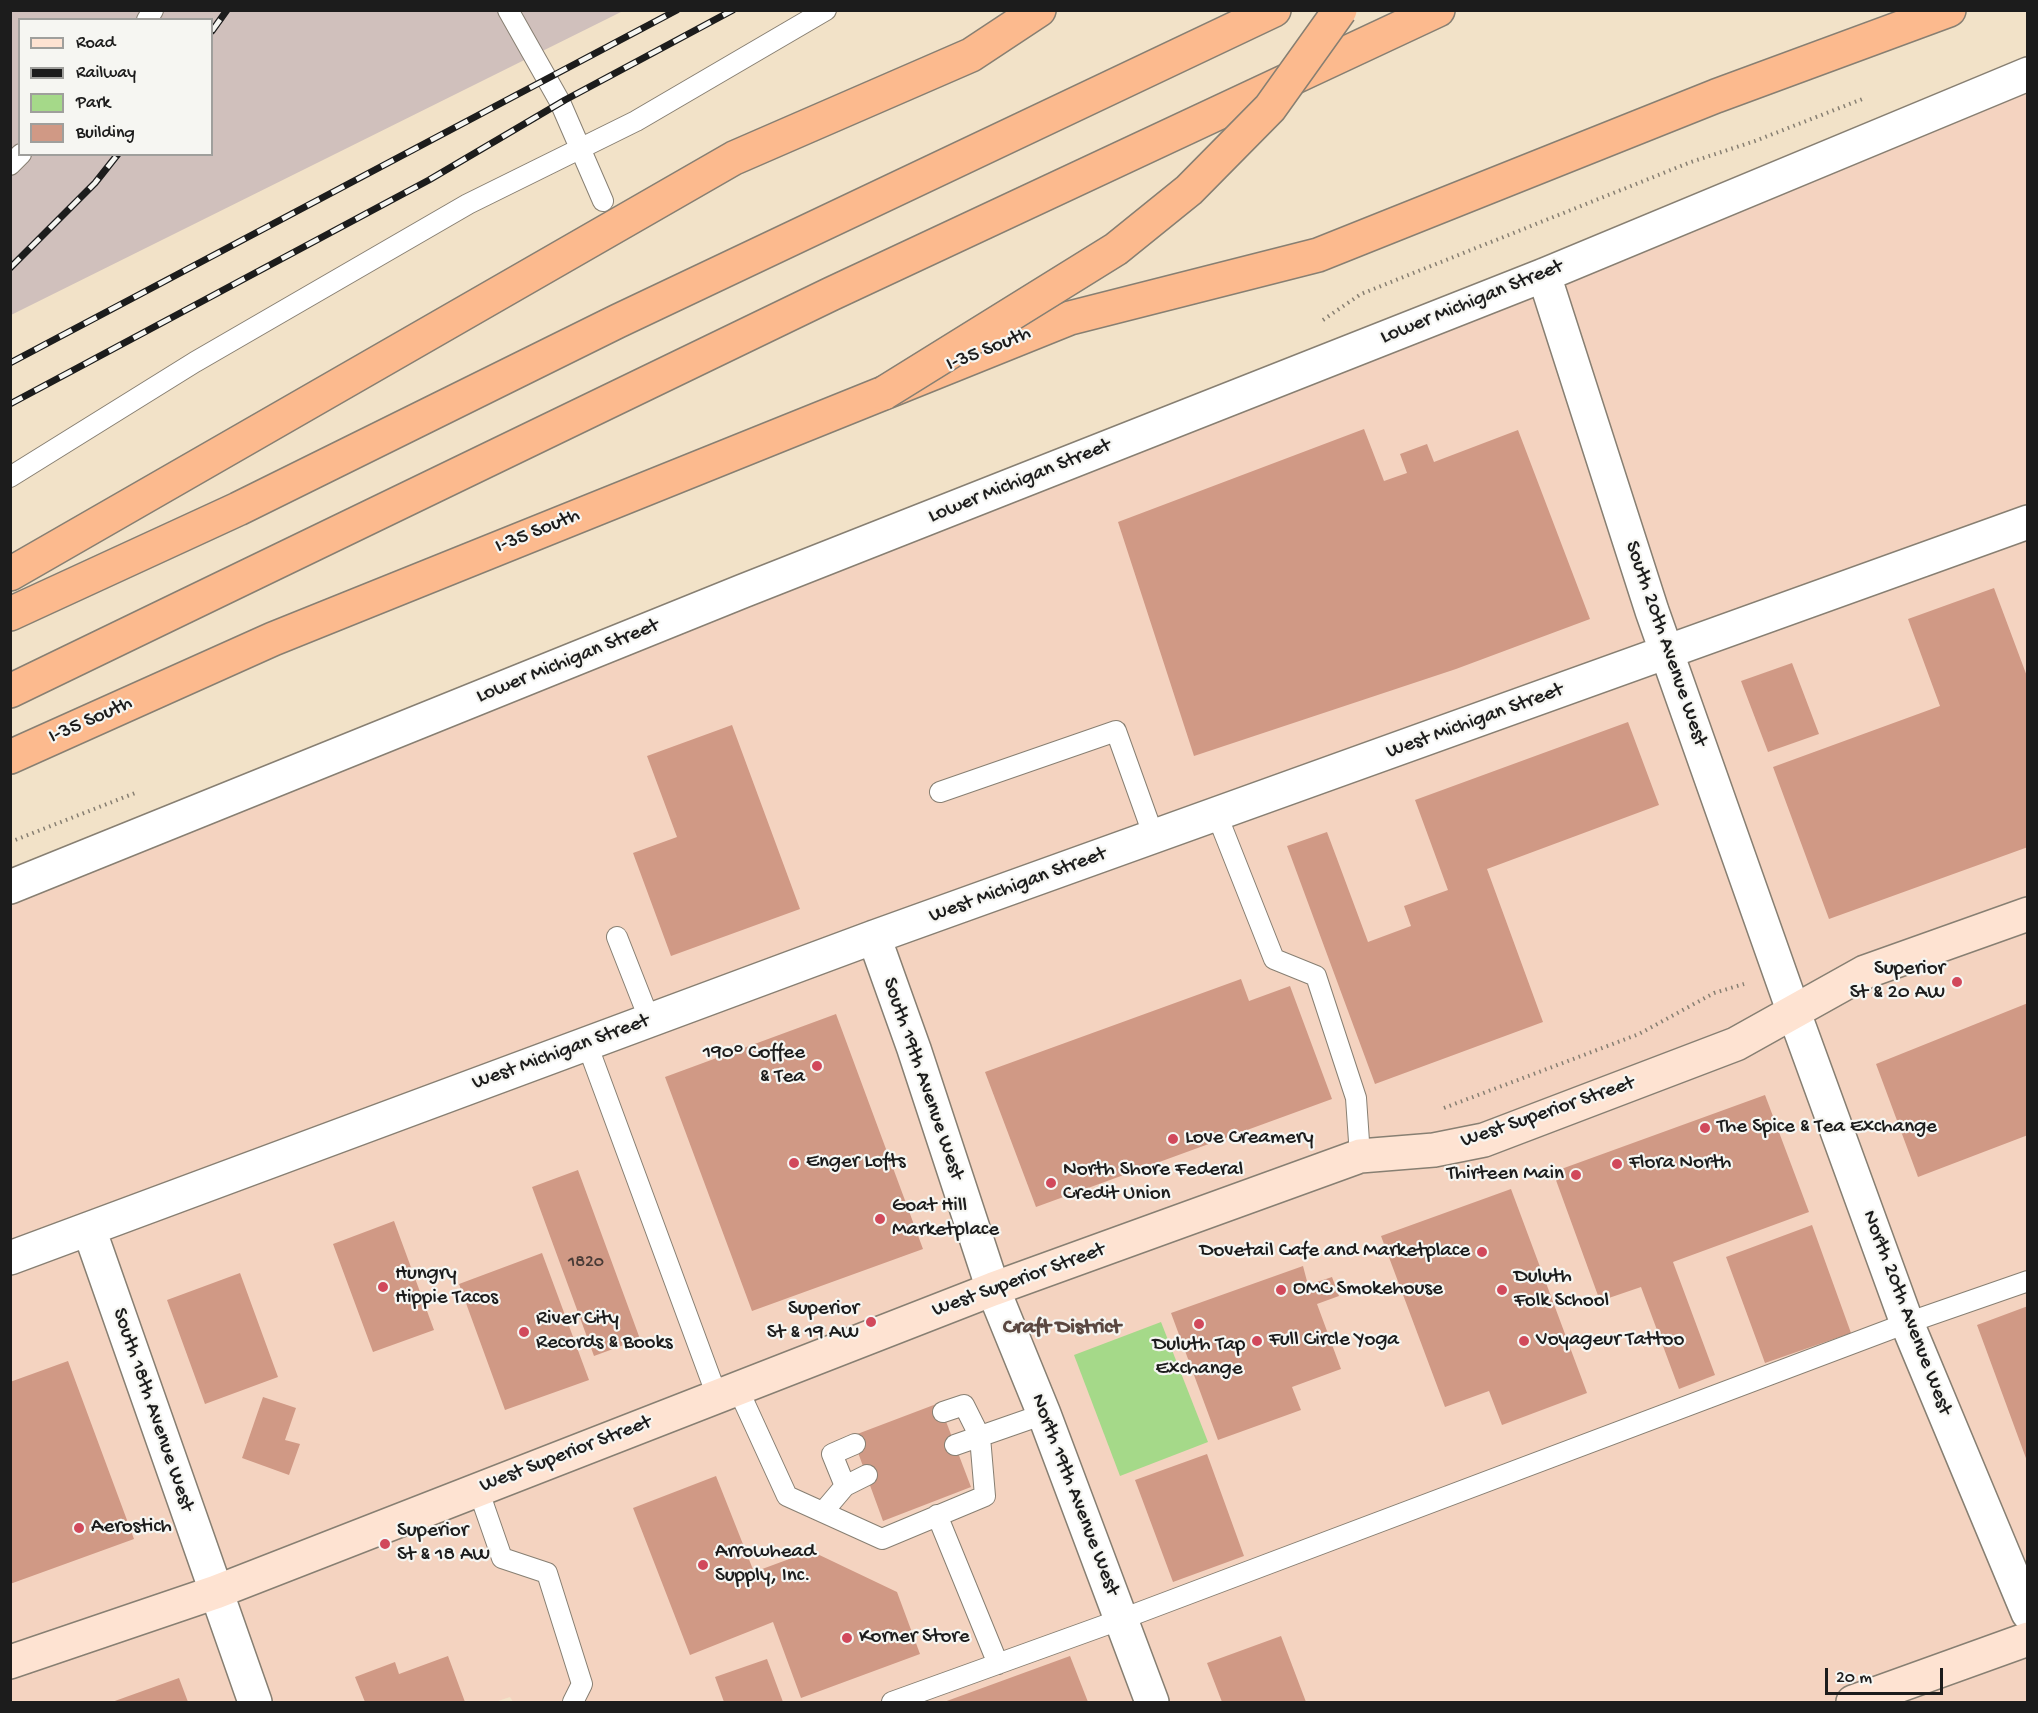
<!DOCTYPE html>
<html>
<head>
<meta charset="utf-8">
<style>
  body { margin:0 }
  #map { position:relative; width:2038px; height:1713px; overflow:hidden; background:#f2e2c8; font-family:"Gochi Hand",sans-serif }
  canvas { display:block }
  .frame { position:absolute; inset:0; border:12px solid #1c1c1c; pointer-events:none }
  .legend { position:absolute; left:18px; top:18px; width:195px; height:138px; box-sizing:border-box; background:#f6f6f2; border:2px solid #9f9f9c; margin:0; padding:8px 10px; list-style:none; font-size:18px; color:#1c1c1c }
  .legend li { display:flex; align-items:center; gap:12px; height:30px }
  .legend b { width:30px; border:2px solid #9f9f9c }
  .scale { position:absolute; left:1825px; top:1668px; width:118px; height:27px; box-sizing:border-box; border:3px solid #1c1c1c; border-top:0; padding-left:8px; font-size:18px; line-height:21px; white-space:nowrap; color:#1c1c1c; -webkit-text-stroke:4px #f6f6f2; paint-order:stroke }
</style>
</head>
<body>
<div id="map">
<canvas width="2038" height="1713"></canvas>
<div class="frame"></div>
<ul class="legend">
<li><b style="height:8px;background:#fee3d2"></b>Road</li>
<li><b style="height:8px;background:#1c1c1c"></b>Railway</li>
<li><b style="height:16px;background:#a5d989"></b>Park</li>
<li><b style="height:16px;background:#d09985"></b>Building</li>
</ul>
<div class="scale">20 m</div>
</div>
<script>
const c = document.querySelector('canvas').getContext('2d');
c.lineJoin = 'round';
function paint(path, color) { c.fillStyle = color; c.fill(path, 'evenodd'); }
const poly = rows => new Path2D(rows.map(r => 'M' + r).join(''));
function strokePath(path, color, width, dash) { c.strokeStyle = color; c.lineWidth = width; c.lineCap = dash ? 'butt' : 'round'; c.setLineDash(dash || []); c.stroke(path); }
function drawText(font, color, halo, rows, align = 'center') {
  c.font = font + ' "Gochi Hand",sans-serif'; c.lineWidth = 4.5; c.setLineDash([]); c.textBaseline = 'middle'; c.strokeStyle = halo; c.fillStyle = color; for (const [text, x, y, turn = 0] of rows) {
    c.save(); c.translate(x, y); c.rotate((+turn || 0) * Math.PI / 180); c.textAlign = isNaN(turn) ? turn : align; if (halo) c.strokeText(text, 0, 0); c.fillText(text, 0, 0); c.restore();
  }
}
paint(poly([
  [2027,74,2027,1702,513,1702,510,1697,495,1702,11,1702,11,888]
]), '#f4d3c0');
paint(poly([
  [11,11,623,11,11,315],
  [20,20,212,20,212,154,20,154]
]), '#d0c0bc');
paint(poly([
  [1161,1322,1208,1442,1120,1476,1074,1355]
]), '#a5d989');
paint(poly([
  [1364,429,1384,481,1407,473,1400,454,1427,444,1434,462,1518,430,1590,619,1456,669,1194,756,1118,522],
  [1994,588,2028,679,2028,847,1829,919,1773,767,1940,706,1908,619],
  [1792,663,1819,734,1768,752,1741,681],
  [1628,722,1659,805,1487,869,1543,1022,1375,1084,1287,846,1327,832,1368,942,1411,926,1404,906,1448,890,1415,800],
  [732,725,800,909,671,956,633,853,677,837,647,756],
  [1241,979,1249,1001,1290,986,1332,1099,1036,1207,985,1072],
  [2028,1003,2028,1135,1918,1177,1876,1064],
  [836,1014,923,1249,752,1311,665,1077],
  [1765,1095,1809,1212,1673,1262,1715,1375,1679,1389,1641,1287,1600,1301,1553,1172],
  [578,1170,640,1339,594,1356,532,1187],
  [1511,1189,1587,1393,1502,1425,1489,1391,1445,1407,1381,1236],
  [394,1221,434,1330,373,1352,333,1244],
  [1812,1225,1851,1333,1765,1363,1726,1257],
  [542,1253,589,1380,505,1410,459,1284],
  [1303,1266,1308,1285,1332,1277,1339,1296,1317,1304,1341,1369,1292,1387,1301,1410,1218,1440,1171,1313],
  [240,1273,278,1377,205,1404,167,1300],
  [2028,1306,2028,1461,2027,1461,1977,1325],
  [68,1361,134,1539,10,1584,10,1382],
  [263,1397,296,1408,285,1440,300,1444,289,1475,242,1458],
  [939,1403,971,1487,883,1521,852,1436],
  [1207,1454,1244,1556,1173,1582,1135,1480],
  [716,1476,754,1572,811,1551,897,1592,920,1654,801,1698,773,1622,690,1655,633,1508],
  [1281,1636,1306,1702,1222,1702,1207,1663],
  [448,1656,465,1702,365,1702,355,1677,395,1662,399,1674],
  [1070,1656,1088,1702,944,1702],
  [767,1659,783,1702,724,1702,715,1677],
  [179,1678,188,1702,112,1702]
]), '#d09985');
const lane = poly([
  [508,10,560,102,603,201],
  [147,20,153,10],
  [10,165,21,154],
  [10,477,195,362,468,204,636,121,826,10],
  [940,792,1116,731,1154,837],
  [1217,815,1274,959,1316,976,1356,1098,1360,1156],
  [617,937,650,1021],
  [587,1044,717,1396],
  [738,1389,787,1496,882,1539,985,1496,980,1437,964,1405,943,1412],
  [955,1445,1044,1414],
  [845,1486,832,1454,855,1444],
  [478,1489,502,1558,547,1573,582,1684,573,1702],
  [823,1512,845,1486,867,1475],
  [937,1515,998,1664],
  [892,1702,1122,1619,1907,1323,2028,1281]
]);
const street = poly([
  [1544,275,1652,611,1793,1010,1907,1323,2028,1613],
  [10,887,743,591,1544,275,2028,74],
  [874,937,914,1049,993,1289,1044,1414,1152,1702],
  [89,1229,255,1702],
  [10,1258,874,937,2028,522]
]);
const secondary = poly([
  [10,1662,216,1592,993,1289,1360,1156,1434,1150,1484,1140,1736,1044,1865,972,2028,914],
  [1853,1702,2028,1639]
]);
const highway = poly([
  [10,574,734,158,971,55,1039,10],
  [10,614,238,509,618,321,1274,10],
  [10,691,831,294,1438,10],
  [10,757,273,639,1070,318,1318,255,1716,96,1949,10]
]);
strokePath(lane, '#877f72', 22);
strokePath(street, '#877f72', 36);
strokePath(secondary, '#877f72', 36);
strokePath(highway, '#877f72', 36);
strokePath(poly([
  [1323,320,1361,294,1691,162,1755,141,1865,98],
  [10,842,135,793],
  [1444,1108,1639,1034,1714,993,1744,984]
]), '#877f72', 4, [1.5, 4.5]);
strokePath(lane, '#fff', 20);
strokePath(street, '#fff', 33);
strokePath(secondary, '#fee3d2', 33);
strokePath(highway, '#fcba8e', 33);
const rail = poly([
  [212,31,227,10],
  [10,268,95,183,118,154],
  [10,363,677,10],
  [10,404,429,180,565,100,733,10]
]);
strokePath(rail, '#1c1c1c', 7);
strokePath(rail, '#f6f6f2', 4.5, [14]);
const highwayBridge = poly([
  [884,393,1116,249,1189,190,1270,108,1340,10]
]);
strokePath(highwayBridge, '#877f72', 36, []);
strokePath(highwayBridge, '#fcba8e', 33);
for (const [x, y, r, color] of [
  [1957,982,6,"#d1495b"],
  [817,1066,6,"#d1495b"],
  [1705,1128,6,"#d1495b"],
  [1173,1139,6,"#d1495b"],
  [794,1163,6,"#d1495b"],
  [1617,1164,6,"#d1495b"],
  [1576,1175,6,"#d1495b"],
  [1051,1183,6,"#d1495b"],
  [880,1219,6,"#d1495b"],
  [1482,1252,6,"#d1495b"],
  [383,1287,6,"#d1495b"],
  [1281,1290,6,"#d1495b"],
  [1502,1290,6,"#d1495b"],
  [871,1322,6,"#d1495b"],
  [1199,1324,6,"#d1495b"],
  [524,1332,6,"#d1495b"],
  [1257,1341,6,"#d1495b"],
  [1524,1341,6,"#d1495b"],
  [79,1528,6,"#d1495b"],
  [385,1544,6,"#d1495b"],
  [703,1565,6,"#d1495b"],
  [847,1638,6,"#d1495b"]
]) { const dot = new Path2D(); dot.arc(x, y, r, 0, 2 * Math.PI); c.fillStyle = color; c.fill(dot); strokePath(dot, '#f6f6f2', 2); }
drawText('18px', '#493b36', null, [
  ["1820",586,1263]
]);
drawText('21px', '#1c1c1c', '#f6f6f2', [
  ["Lower Michigan Street",1472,303,-22],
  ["I-35 South",989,350,-22],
  ["Lower Michigan Street",1020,482,-22],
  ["I-35 South",538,532,-22],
  ["South 20th Avenue West",1665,644,71],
  ["Lower Michigan Street",568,662,-22],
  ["I-35 South",91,721,-24],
  ["West Michigan Street",1475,722,-20],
  ["West Michigan Street",1018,886,-20],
  ["West Michigan Street",561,1053,-20],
  ["South 19th Avenue West",922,1079,71],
  ["West Superior Street",1548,1113,-19],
  ["West Superior Street",1019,1281,-20],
  ["North 20th Avenue West",1906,1313,69],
  ["South 18th Avenue West",152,1410,71],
  ["West Superior Street",566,1455,-21],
  ["North 19th Avenue West",1074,1495,69]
]);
drawText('21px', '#1c1c1c', '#f6f6f2', [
  ["Superior",1945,970,"right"],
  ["St & 20 AW",1945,994,"right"],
  ["190° Coffee",805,1054,"right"],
  ["& Tea",805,1078,"right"],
  ["The Spice & Tea Exchange",1717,1128],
  ["Love Creamery",1185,1139],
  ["Enger Lofts",806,1163],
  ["Flora North",1629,1164],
  ["North Shore Federal",1063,1171],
  ["Credit Union",1063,1195],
  ["Thirteen Main",1564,1175,"right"],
  ["Goat Hill",892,1207],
  ["Marketplace",892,1231],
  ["Dovetail Cafe and Marketplace",1470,1252,"right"],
  ["Hungry",395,1275],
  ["Hippie Tacos",395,1299],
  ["Duluth",1514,1278],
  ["Folk School",1514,1302],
  ["OMC Smokehouse",1293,1290],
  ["Superior",859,1310,"right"],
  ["St & 19 AW",859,1334,"right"],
  ["River City",536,1320],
  ["Records & Books",536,1344],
  ["Full Circle Yoga",1269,1341],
  ["Voyageur Tattoo",1536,1341],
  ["Duluth Tap",1199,1346,"center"],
  ["Exchange",1199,1370,"center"],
  ["Aerostich",91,1528],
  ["Superior",397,1532],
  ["St & 18 AW",397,1556],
  ["Arrowhead",715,1553],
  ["Supply, Inc.",715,1577],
  ["Korner Store",859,1638]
], 'left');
drawText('bold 22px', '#5b4841', '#f6f6f2', [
  ["Craft District",1062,1329]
]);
</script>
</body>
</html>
